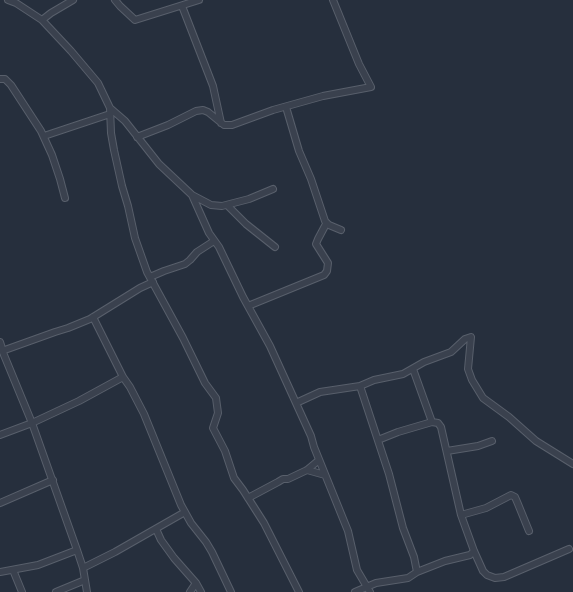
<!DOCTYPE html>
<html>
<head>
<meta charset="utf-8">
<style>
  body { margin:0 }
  canvas { display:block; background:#262f3d }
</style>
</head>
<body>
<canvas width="573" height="592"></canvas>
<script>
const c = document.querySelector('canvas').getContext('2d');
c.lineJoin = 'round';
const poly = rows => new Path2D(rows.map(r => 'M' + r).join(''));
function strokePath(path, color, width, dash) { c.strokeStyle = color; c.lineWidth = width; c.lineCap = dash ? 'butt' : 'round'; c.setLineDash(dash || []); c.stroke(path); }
const minor = poly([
  [8,0,16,3,42,20,71,51,98,83,110,108,125,121,159,164,192,195,209,233,219,247,243,297,270,346,311,436,314,447,348,531,357,570,370,592],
  [115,0,120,6,135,20,199,0],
  [182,6,213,86,221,123],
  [42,20,51,13,73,0],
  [0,79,5,79,11,85,41,131,52,155,60,179,65,198],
  [286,107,299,151,311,179,325,221,329,225,341,230],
  [110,108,111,133,114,150,122,186,128,206,135,238,147,272,183,338,205,383,216,398,218,413,213,428,225,451,234,478,243,490,264,523,299,592],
  [44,136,110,114],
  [137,137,168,125,196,111,203,110,208,112,224,125,232,125,273,110,323,96,371,87,359,64,333,0],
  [192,195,211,205,222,206,249,199,273,189],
  [227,205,246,224,275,247],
  [150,277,164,271,185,264,190,260,197,252,214,241],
  [248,306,324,275,327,271,328,263,316,244,318,239,326,224],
  [93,317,123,377,130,387,144,414,181,505,191,523,206,542,212,552,231,592],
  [0,342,4,355,32,423,77,550,83,568,87,592],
  [2,351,55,332,68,328,90,319,140,288,153,282],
  [413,369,432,422],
  [296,403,320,392,360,386,374,380,403,374,424,362,451,352,465,339,471,337,468,369,472,380,483,398,509,417,536,441,573,464],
  [0,435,32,423,79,401,123,377],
  [378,440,398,432,432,422,438,423,441,427,461,515,474,551,483,571,487,575,495,578,504,577,569,549],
  [447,451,478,446,492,441],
  [307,470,325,475],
  [248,498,278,482,283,479,288,479,307,470,319,460],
  [0,503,53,480],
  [461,515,486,508,511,495,515,497,518,504,529,531],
  [156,529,161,540,174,558,196,583,201,592],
  [83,568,115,552,185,512],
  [13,570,22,592],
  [0,572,38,565,77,550],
  [417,572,445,561,470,555,474,551],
  [56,592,85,580],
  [190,592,196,583],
  [355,592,376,583,408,578,417,572,414,557,403,528,389,474,360,386]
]);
strokePath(minor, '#585f6b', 8);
strokePath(minor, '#3a414e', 6);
</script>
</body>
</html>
